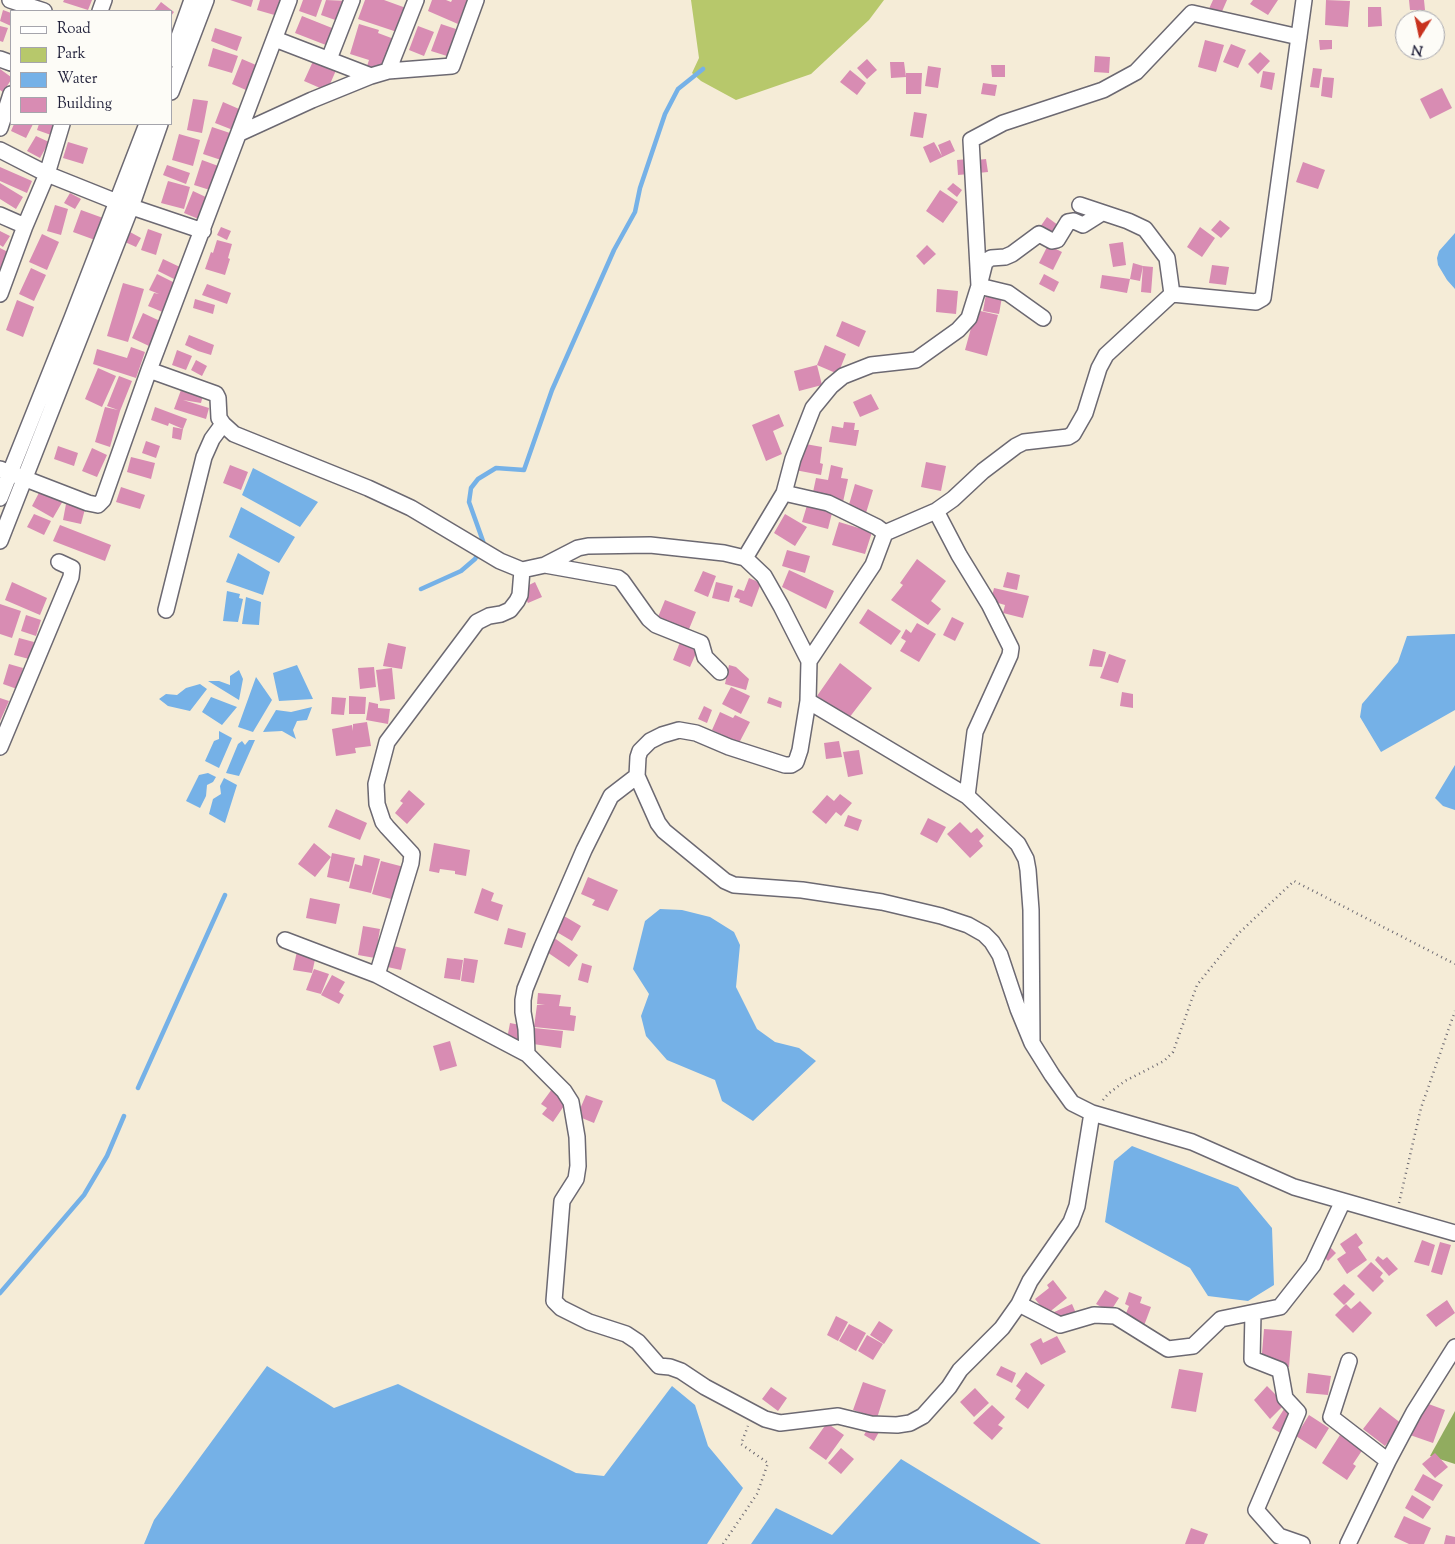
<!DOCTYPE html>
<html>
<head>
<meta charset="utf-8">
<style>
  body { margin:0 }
  #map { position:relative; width:1455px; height:1544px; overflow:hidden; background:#f5ecd7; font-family:"Sorts Mill Goudy",serif }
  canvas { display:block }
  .legend { position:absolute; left:10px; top:10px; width:162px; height:115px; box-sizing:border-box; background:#fdfcf7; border:1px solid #a5a5ac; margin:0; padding:6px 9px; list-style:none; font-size:15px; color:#22223b }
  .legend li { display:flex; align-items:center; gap:10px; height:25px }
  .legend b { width:25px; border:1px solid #a5a5ac }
  .north { position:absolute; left:1395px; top:10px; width:50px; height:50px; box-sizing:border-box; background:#fdfcf7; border:1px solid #a5a5ac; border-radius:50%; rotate:190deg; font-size:14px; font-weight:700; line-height:20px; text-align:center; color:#22223b }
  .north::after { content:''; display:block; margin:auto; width:18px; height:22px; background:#c8321e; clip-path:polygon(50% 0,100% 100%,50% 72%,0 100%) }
</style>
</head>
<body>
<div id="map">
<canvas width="1455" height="1544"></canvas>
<ul class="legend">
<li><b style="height:6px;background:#fff"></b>Road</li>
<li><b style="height:14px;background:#b7c86b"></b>Park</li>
<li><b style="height:14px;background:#75b1e7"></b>Water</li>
<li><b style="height:14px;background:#d88cb3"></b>Building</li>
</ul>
<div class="north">N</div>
</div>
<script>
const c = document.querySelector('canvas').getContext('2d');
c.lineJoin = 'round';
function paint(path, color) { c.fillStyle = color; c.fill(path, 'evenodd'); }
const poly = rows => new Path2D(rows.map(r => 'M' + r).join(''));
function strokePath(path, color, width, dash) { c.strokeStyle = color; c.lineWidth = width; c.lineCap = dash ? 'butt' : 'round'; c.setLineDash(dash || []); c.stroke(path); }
paint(poly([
  [691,0,884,0,869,20,811,74,736,100,701,81,692,73,699,58]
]), '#b7c86b');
paint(poly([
  [1455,1411,1455,1464,1430,1456]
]), '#91ac5f');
paint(poly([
  [1455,233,1455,289,1447,280,1438,265,1437,258,1439,251],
  [253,468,318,502,300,527,242,495],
  [241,507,295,537,279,563,229,537],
  [238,553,270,572,263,595,226,582],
  [227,591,240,594,239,598,243,599,238,622,223,621],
  [246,597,261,602,259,625,242,624],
  [1455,634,1455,710,1381,752,1360,717,1362,704,1398,662,1407,636],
  [297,665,313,699,279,701,273,673],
  [239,670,243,679,239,700,208,681,219,681,230,685,230,676],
  [256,677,272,700,253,732,238,727],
  [200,684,207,689,190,711,168,706,159,699,166,694,177,695,186,688],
  [211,697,237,707,222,725,202,712],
  [312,707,307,720,297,721,293,730,296,739,282,731,263,732,276,710,291,712],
  [219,731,232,738,219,768,205,761,214,741,219,739],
  [249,740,255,740,239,776,226,773,238,744,242,741,245,745],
  [1455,765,1455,810,1443,806,1435,798],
  [208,773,216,777,213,782,207,785,206,796,200,808,186,801,199,775],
  [224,778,237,785,225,823,209,814,213,799,221,794,220,786],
  [660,909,682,910,710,917,734,932,740,945,736,987,757,1029,775,1042,799,1048,816,1061,753,1121,722,1101,715,1080,667,1060,646,1036,641,1016,649,994,633,969,645,921],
  [1132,1146,1238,1187,1272,1228,1274,1285,1248,1301,1208,1296,1190,1268,1105,1222,1114,1161],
  [267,1366,334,1408,398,1384,576,1473,604,1476,672,1386,695,1405,708,1446,743,1488,707,1544,144,1544,154,1520],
  [901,1459,1041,1544,751,1544,776,1508,832,1535]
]), '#75b1e7');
strokePath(poly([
  [421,589,461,571,475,559,484,544,469,502,471,488,478,479,496,468,524,470,552,390,614,250,635,212,640,188,665,114,678,89,703,69],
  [138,1088,225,895],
  [0,1293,84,1195,107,1156,124,1116]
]), '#75b1e7', 4.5);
paint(poly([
  [64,0,92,0,88,10,63,2],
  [230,0,253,0,251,7],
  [260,0,282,0,278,16,257,10],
  [303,0,322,0,316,17,299,11],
  [326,0,348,1,341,22,321,15],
  [365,0,384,0,406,8,397,32,358,19],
  [432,0,446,0,451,2,452,0,467,0,458,24,428,11],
  [1213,0,1227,0,1220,16,1208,11],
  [1253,0,1278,0,1268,15,1250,4],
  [1326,0,1350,1,1348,27,1325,25],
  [1409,0,1424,0,1425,10,1410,10],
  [161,2,174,12,171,16,171,11,154,11],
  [1368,7,1381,7,1382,26,1368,27],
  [3,10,11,13,11,26,0,21],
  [302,16,337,30,331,47,295,33],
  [359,24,379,30,378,33,394,39,382,72,367,66,369,60,350,54],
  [441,24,456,29,447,56,431,51],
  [0,26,8,28,3,42,0,41],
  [418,26,434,32,424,56,409,50],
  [215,28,242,37,237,51,211,41],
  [1205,40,1224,45,1216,72,1198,67],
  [1319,40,1332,40,1332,49,1320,50],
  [1231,44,1246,50,1238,68,1223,62],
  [213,48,238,56,232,73,208,66],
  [1260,52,1270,61,1258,74,1248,64],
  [1095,56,1110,57,1109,73,1094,72],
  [242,59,256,65,246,90,232,84],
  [314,59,337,68,327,91,304,81],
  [867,59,877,70,867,79,857,68],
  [890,62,904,62,906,77,891,78],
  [991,65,1005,65,1005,77,992,77],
  [928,66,941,68,938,88,925,86],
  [1313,68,1322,69,1319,88,1310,87],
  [0,69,11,77,11,80,3,92,0,90],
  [850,70,866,83,857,95,840,82],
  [1263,71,1275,73,1272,90,1260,87],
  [906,73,922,73,921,94,906,94],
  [1323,77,1334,78,1332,98,1321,96],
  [983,83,997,85,995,96,981,94],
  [1442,88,1452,108,1430,119,1420,99],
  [193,99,208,101,202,133,187,130],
  [223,102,246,112,238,132,215,123],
  [914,112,927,114,923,138,910,136],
  [14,124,33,124,26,138,11,131],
  [39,124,55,124,51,135,37,130],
  [212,127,233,134,224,161,203,154],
  [179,134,200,140,193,166,172,160],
  [36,136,49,142,40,158,27,151],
  [950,140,955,151,930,163,923,147,934,142,942,156,938,145],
  [68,142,88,148,83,164,63,158],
  [968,159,969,174,958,175,957,160],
  [986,159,988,172,978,173,977,160],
  [202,160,221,167,213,191,194,185],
  [1303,162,1325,170,1318,189,1296,182],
  [167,165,190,173,186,184,163,175],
  [0,167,32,181,27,193,0,181],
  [168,181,190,187,184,209,161,203],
  [0,183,23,197,16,209,0,199],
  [953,183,962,190,957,197,947,189],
  [940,190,958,202,943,223,926,211],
  [193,191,210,199,201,220,184,213],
  [70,193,81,199,75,209,64,203],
  [55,205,68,209,61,235,47,231],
  [81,210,103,218,95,240,73,232],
  [1047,217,1062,228,1055,238,1040,227],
  [1220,220,1230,228,1221,238,1211,230],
  [221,227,231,231,227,240,217,235],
  [1200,227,1215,238,1202,257,1187,247],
  [148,229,162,234,156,255,141,250],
  [0,231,10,236,3,247,0,245],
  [130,232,141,238,136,247,125,242],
  [42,234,59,242,47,270,29,262],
  [217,240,232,244,228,258,230,259,225,275,205,269,211,252,213,253],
  [1123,242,1126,265,1113,267,1109,244],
  [927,245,936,254,924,265,916,256],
  [1048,245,1062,252,1053,270,1039,263],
  [0,248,12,254,4,270,0,268],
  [163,259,182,268,176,280,158,271],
  [1133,263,1143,266,1140,281,1130,279,1127,293,1100,288,1102,275,1130,279],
  [1212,265,1229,267,1226,285,1209,283],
  [1143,266,1153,267,1151,293,1141,292],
  [31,268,46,275,34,301,19,294],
  [157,274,179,285,165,313,148,306,154,293,159,294,149,290],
  [1044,274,1059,282,1054,292,1039,284],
  [123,283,144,289,128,342,107,336],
  [207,284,231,293,227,304,202,295],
  [937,289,958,291,956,314,936,312],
  [986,294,1002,297,999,314,983,311],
  [195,299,215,305,213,314,193,308],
  [17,300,34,307,23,337,6,330],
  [976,310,998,315,987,356,965,350],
  [143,313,160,321,149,346,132,338],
  [842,321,866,331,859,347,836,336],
  [189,335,214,345,211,355,198,351,200,345,198,351,185,345],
  [825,345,846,354,838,374,817,365,822,385,799,391,794,371,817,365],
  [131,347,145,352,136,378,93,364,97,349,127,358],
  [177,350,192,356,186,370,172,365],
  [196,360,207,366,202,376,191,370],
  [98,368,116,376,102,407,85,399],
  [119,376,132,381,120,411,110,447,95,442,105,407,118,410,107,406],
  [181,390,203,395,201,403,183,400,209,408,206,419,174,409],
  [871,394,879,409,860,417,853,402],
  [155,407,187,419,183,429,181,440,172,438,173,427,183,429,169,423,168,426,151,420],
  [779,414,784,426,773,431,782,454,766,461,752,425],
  [844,422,855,423,854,430,859,430,856,446,829,442,832,426,843,428],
  [146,441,160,446,156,458,142,453],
  [800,443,822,447,820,463,823,464,821,475,795,470],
  [58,446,78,453,74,466,54,459],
  [92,448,107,455,97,477,82,471],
  [131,457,155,463,151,479,127,472],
  [926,462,946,466,941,491,921,487],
  [230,465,248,472,241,490,223,483],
  [831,465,843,468,841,478,848,479,843,502,812,497,816,478,828,480],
  [855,484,873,490,866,513,848,508],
  [42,487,64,499,53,518,32,506],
  [121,487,145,495,140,509,116,502],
  [808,502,833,509,828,529,802,522],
  [66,504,85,509,81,524,63,520],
  [34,514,51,521,44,535,27,527],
  [785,514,807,527,795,546,774,533],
  [839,522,872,532,865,554,832,545],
  [60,525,111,545,105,561,53,541],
  [787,550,810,556,805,573,782,566],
  [917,559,946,581,931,601,941,609,928,625,891,600,903,585,900,583],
  [789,570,834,591,826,609,782,587],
  [703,571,716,576,708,597,694,591],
  [1007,572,1020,575,1017,590,1003,587],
  [749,578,761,583,752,607,739,602,740,599,734,597,738,589,744,591],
  [12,582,47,598,40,615,5,600],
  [535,582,542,597,528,603,521,589],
  [716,582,733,586,729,602,712,598],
  [994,588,1029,596,1023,618,1003,613,1005,605,991,601],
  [665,600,696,612,687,634,656,622],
  [0,604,21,611,12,638,0,634],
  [868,609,901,631,891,645,859,623],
  [26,615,41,620,36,636,21,631],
  [952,617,964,623,955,641,943,635],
  [917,623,936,634,919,662,900,651,906,641,901,638,906,629,911,633],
  [682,637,700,644,690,667,673,660],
  [19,638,34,642,29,659,14,655],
  [388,643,406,647,402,669,383,666],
  [1093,649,1106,652,1102,667,1089,666],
  [1109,654,1126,660,1118,683,1100,678],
  [840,663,872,688,849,718,817,696],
  [9,664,23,668,17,689,3,684],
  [729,665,736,667,749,679,746,690,725,684],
  [374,667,376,687,360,689,358,668],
  [392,668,395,699,380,701,376,670],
  [731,687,750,696,741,714,722,704],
  [1122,692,1133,694,1133,708,1120,706],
  [349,696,366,697,365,714,349,714],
  [332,697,346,698,344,715,331,714],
  [769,697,782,702,781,708,767,703],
  [0,698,9,701,0,721],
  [369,702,378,704,378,708,390,709,388,724,366,720],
  [704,706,712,710,707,723,698,719],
  [720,712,733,718,735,715,750,722,739,743,712,730],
  [367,722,371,746,355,748,356,753,336,756,332,729,352,725,353,731,353,724],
  [839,741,842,757,826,759,824,743],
  [859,750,863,774,848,777,843,752],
  [409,790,425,804,407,824,395,813,403,803,400,801],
  [840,794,852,803,841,816,836,812,826,824,812,812,827,795,834,801],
  [336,809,367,823,360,840,328,827],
  [848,815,862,820,858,831,844,826],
  [928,818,946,827,937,843,920,834],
  [960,822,971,833,977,828,984,836,979,841,983,846,970,858,947,834],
  [314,843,331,857,315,877,298,864],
  [434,843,470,850,466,876,455,874,455,871,440,869,439,873,429,871],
  [332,853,355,858,349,882,327,877],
  [364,855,380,859,371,893,349,888,355,864,362,866],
  [381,861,404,867,395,900,372,894],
  [588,877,618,890,608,911,592,905,595,900,581,894],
  [482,888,494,893,491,901,503,905,498,921,474,913],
  [310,898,340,904,336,924,306,918],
  [564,916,581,926,572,941,555,931],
  [363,926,380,929,375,958,358,955],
  [508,928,526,933,522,948,504,944],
  [553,937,578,955,569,967,544,950],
  [389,945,406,949,401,970,383,966],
  [297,951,316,955,312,973,293,970],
  [447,958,463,960,460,980,444,978],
  [464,958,478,960,474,983,461,981],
  [582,963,592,966,588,983,578,980],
  [314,969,329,974,321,994,306,990],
  [332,975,345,982,339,992,344,995,339,1004,321,995],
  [538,993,561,995,559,1006,571,1007,570,1015,576,1016,574,1031,534,1027,537,1005,545,1005,537,1004],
  [510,1023,525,1026,522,1042,507,1039],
  [534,1028,563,1031,561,1048,533,1044],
  [450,1041,457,1066,440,1071,433,1046],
  [552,1089,568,1100,553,1122,542,1114,547,1108,541,1104],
  [586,1095,603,1101,594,1123,577,1116],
  [1356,1233,1363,1243,1358,1247,1367,1260,1347,1274,1337,1259,1346,1253,1340,1244],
  [1422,1240,1435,1245,1429,1266,1414,1262],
  [1325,1242,1336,1253,1328,1261,1317,1250],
  [1440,1242,1451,1245,1442,1275,1431,1272],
  [1378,1256,1383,1260,1387,1257,1398,1269,1389,1276,1375,1260],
  [1371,1262,1383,1273,1380,1277,1384,1281,1373,1292,1357,1276],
  [1053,1280,1067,1298,1047,1314,1035,1299,1049,1288,1047,1285],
  [1344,1284,1355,1294,1344,1305,1333,1294],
  [1105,1290,1119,1298,1110,1312,1096,1304],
  [1129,1292,1142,1297,1140,1303,1151,1307,1142,1331,1122,1323,1129,1306,1125,1304],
  [1447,1300,1455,1313,1436,1327,1426,1315],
  [1360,1301,1372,1313,1353,1333,1335,1315,1346,1304,1351,1309],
  [1072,1304,1078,1318,1059,1327,1052,1313],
  [836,1316,848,1322,838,1341,827,1335],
  [879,1321,893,1330,884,1344,870,1335],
  [849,1324,866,1333,856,1351,839,1341],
  [1264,1329,1292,1331,1289,1367,1261,1365],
  [867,1335,883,1344,873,1360,858,1351],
  [1057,1336,1066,1352,1041,1365,1030,1344,1041,1338,1043,1343],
  [1001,1366,1016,1373,1012,1383,996,1375],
  [1179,1369,1203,1373,1196,1412,1171,1408],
  [1026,1372,1045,1385,1028,1409,1015,1399,1021,1390,1016,1386],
  [1308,1373,1331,1376,1328,1395,1306,1393],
  [863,1382,886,1390,877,1418,853,1410],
  [1267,1386,1285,1404,1270,1419,1254,1400],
  [771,1387,787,1398,778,1411,762,1399],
  [975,1388,989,1403,974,1417,960,1402],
  [1423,1402,1445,1410,1433,1443,1410,1435],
  [992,1405,1005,1417,998,1425,1003,1428,992,1440,973,1423],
  [1380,1407,1402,1424,1385,1446,1363,1429],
  [1284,1409,1295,1415,1289,1438,1272,1428],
  [1309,1415,1329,1428,1316,1449,1296,1436],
  [827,1423,844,1435,826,1460,809,1448],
  [869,1426,879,1432,874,1441,864,1435],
  [1340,1435,1363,1449,1353,1464,1356,1466,1347,1480,1322,1463],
  [841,1448,854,1459,841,1474,828,1463],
  [1435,1453,1448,1467,1435,1478,1422,1464],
  [1423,1474,1443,1485,1433,1501,1414,1490],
  [1412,1495,1431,1507,1423,1519,1405,1508],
  [1404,1516,1431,1528,1424,1544,1409,1544,1394,1537],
  [1191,1528,1208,1534,1204,1544,1185,1544],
  [1446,1535,1455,1537,1455,1544,1444,1544]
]), '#d88cb3');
const minor = poly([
  [10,0,44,11],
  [100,11,104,0],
  [275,39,371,76],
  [0,59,11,63],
  [171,59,192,0],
  [329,59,352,0],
  [388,71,416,0],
  [171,92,206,0],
  [0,128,11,94],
  [240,133,312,100,371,76,388,71,452,66,476,0],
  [0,150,47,174,117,202,203,231],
  [1080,205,1128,221,1145,229,1167,258,1172,294],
  [0,215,25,226],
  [981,278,985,262,991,258,1005,257,1012,254,1039,234,1052,241,1057,240,1068,222,1074,221,1083,225,1102,213],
  [979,286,971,140,1003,123,1103,90,1136,72,1192,13,1299,37],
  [0,294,25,226,47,174,62,124],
  [149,370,216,394,218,398,219,418,223,424,234,434,368,488,411,508,500,561,522,570,545,565,578,548,588,546,650,545,724,553,745,558,764,576,781,606,809,661],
  [0,469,88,503,98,505,103,500,149,370,289,0],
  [784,493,828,503,877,527,885,533],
  [0,498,72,318,147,124],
  [936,511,959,555,989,604,1011,648,1010,655,975,732,967,796],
  [0,541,131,207,160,124],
  [745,558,784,493,793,459,813,408,831,386,843,376,871,365,916,360,958,330,969,318,979,286,1008,293,1043,318],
  [545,565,618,578,622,581,649,619,656,625,701,643,705,657,720,672],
  [166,610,204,457,212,439,223,424],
  [808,701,967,796,1018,844,1026,859,1028,870,1031,910,1032,1043,1052,1075,1072,1103,1092,1113,1192,1142,1294,1187,1455,1233],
  [0,747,71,577,72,568,59,562],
  [285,940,377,975,527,1054,564,1091,571,1102,577,1137,578,1166,576,1179,562,1201,554,1301,561,1308,589,1322,626,1334,638,1342,659,1366,670,1367,681,1371,705,1387,765,1419,780,1423,838,1416,871,1424,897,1425,910,1423,923,1416,949,1387,960,1370,1002,1328,1019,1304,1030,1281,1071,1222,1077,1206,1092,1113],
  [377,975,411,863,412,854,387,827,383,822,377,804,376,784,387,742,477,622,489,616,501,614,510,610,517,601,520,595,522,570],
  [1032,1043,1018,1009,1000,955,992,942,984,934,968,925,941,916,882,902,802,890,734,885,725,881,664,831,658,823,637,776,638,757,640,751,650,741,662,735,679,730,696,733,729,747,785,765,791,765,796,762,800,750,808,701,809,661,873,565,885,533,936,511,953,499,983,471,1016,446,1024,442,1068,437,1073,434,1085,413,1099,368,1106,355,1172,294,1256,302,1263,298,1304,0],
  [527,1054,526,1029,523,1012,523,1000,525,989,542,947,584,850,611,796,637,776],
  [1019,1304,1060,1325,1094,1315,1115,1316,1168,1349,1193,1346,1221,1319,1280,1307,1313,1265,1343,1201],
  [1253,1313,1252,1359,1280,1370,1285,1398,1298,1412,1256,1510,1279,1536,1302,1544],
  [1349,1361,1331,1417,1388,1461],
  [1348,1544,1388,1461,1414,1412,1455,1347]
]);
strokePath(minor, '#6c6972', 18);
strokePath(poly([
  [1103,1100,1108,1094,1125,1081,1164,1061,1173,1052,1197,985,1238,934,1294,881,1455,964],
  [1399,1203,1421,1108,1455,1011],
  [723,1544,757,1494,768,1463,741,1444,748,1426]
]), '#6c6972', 2.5, [1, 4]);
strokePath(minor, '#fff', 15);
</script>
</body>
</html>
